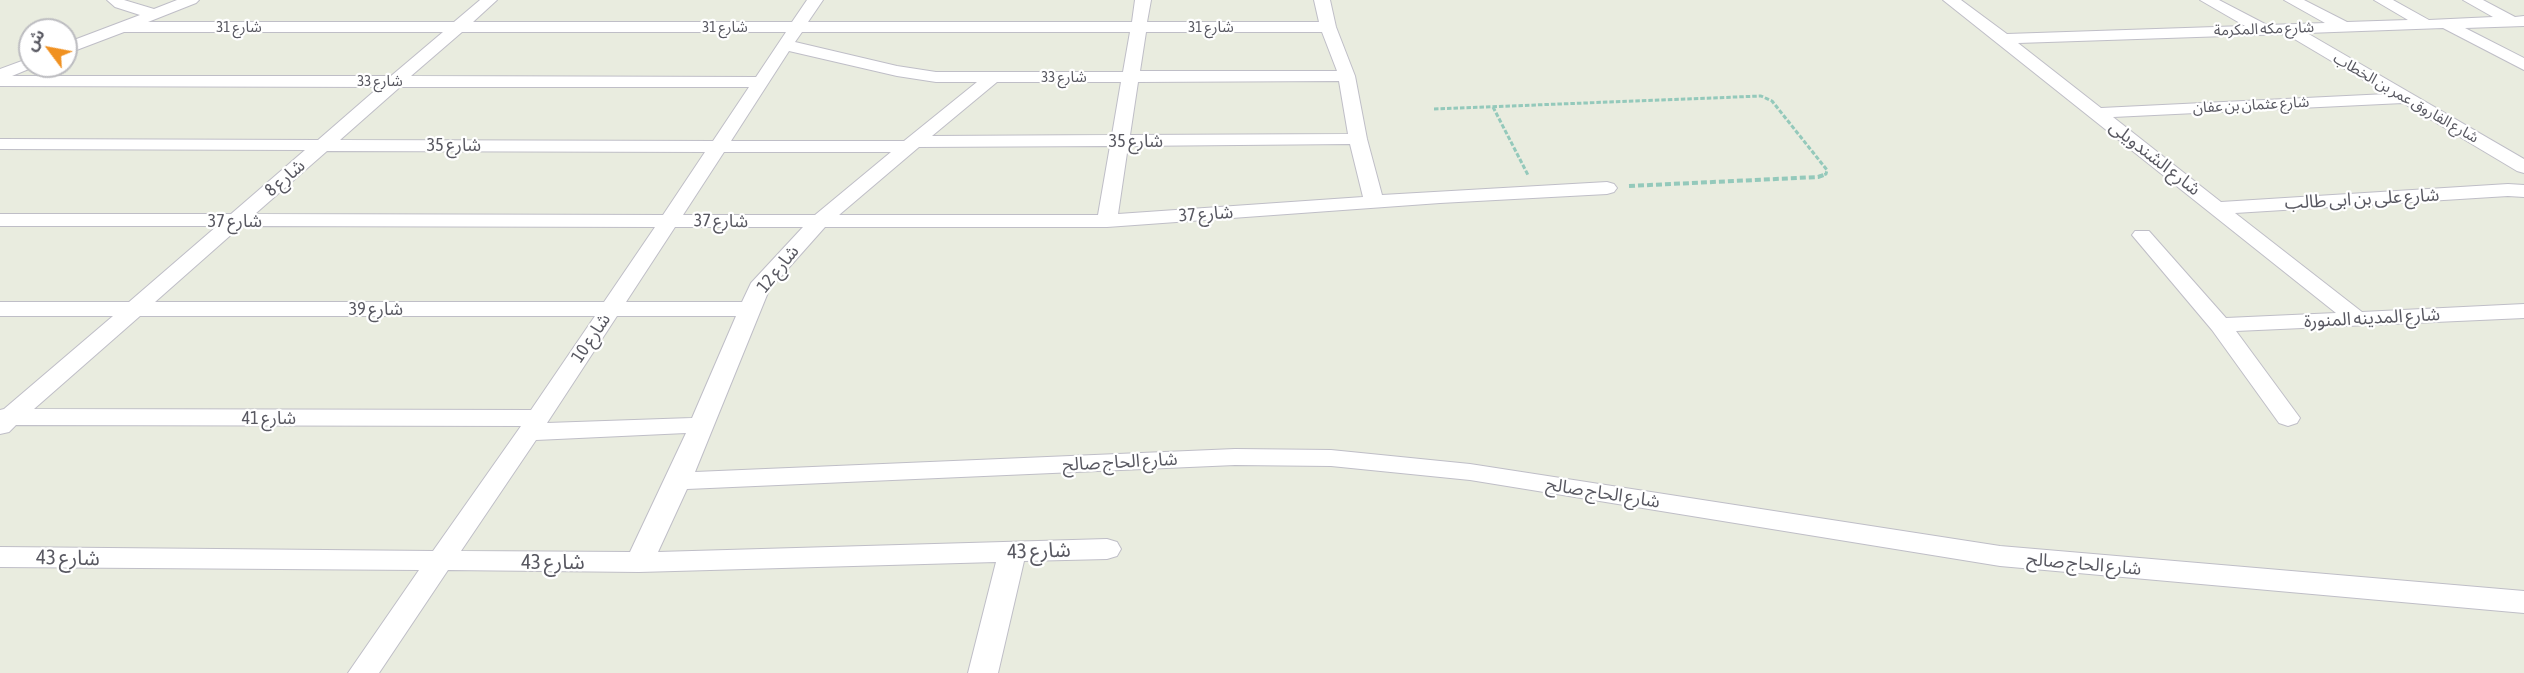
<!DOCTYPE html>
<html>
<head>
<meta charset="utf-8">
<style>
  body { margin:0 }
  #map { position:relative; width:2524px; height:673px; overflow:hidden; background:#e9ecdf; font-family:"Asap Condensed","Noto Sans Arabic",sans-serif }
  canvas { display:block }
  .north { position:absolute; left:18px; top:18px; width:60px; height:60px; box-sizing:border-box; background:#fff; border:2px solid #bcbcc0; border-radius:50%; rotate:302deg; font-size:16px; font-weight:700; line-height:24px; text-align:center; color:#585861 }
  .north::after { content:''; display:block; margin:auto; width:21px; height:27px; background:#f09121; clip-path:polygon(50% 0,100% 100%,50% 72%,0 100%) }
</style>
</head>
<body>
<div id="map">
<canvas width="2524" height="673"></canvas>
<div class="north">ش</div>
</div>
<script>
const c = document.querySelector('canvas').getContext('2d');
c.lineJoin = 'round';
const poly = rows => new Path2D(rows.map(r => 'M' + r).join(''));
function strokePath(path, color, width, dash) { c.strokeStyle = color; c.lineWidth = width; c.lineCap = dash ? 'butt' : 'round'; c.setLineDash(dash || []); c.stroke(path); }
function paint(path, color) { c.fillStyle = color; c.fill(path, 'evenodd'); }
function drawText(font, color, halo, rows, align = 'center') {
  c.font = font + ' "Asap Condensed","Noto Sans Arabic",sans-serif'; c.lineWidth = 4.5; c.setLineDash([]); c.textBaseline = 'middle'; c.strokeStyle = halo; c.fillStyle = color; for (const [text, x, y, turn = 0] of rows) {
    c.save(); c.translate(x, y); c.rotate((+turn || 0) * Math.PI / 180); c.textAlign = isNaN(turn) ? turn : align; if (halo) c.strokeText(text, 0, 0); c.fillText(text, 0, 0); c.restore();
  }
}
const minor = poly([
  [107,0,124,0,154,9,177,0,199,0,196,3,148,22,454,22,480,0,497,0,473,22,792,22,807,0,823,0,808,22,1132,22,1135,0,1151,0,1147,22,1319,22,1314,0,1330,0,1336,27,1355,76,1367,139,1382,195,1607,182,1614,184,1617,188,1614,192,1607,194,1440,203,1107,227,825,227,769,290,695,472,1235,449,1331,450,1470,464,2000,546,2524,591,2524,613,2000,566,1470,480,1331,466,1235,465,687,489,658,552,1107,539,1117,542,1121,549,1117,556,1107,559,1024,561,998,673,968,673,996,562,639,572,448,570,379,673,348,673,419,570,0,567,0,547,433,551,521,426,16,425,9,432,0,434,0,410,4,409,113,316,0,316,0,302,129,302,217,226,0,226,0,214,231,214,305,150,0,149,0,139,318,140,379,87,0,86,0,69,30,58,30,66,36,66,12,76,391,76,443,32,124,32,66,54,66,43,140,15,115,7,107,0],
  [462,32,786,32,756,77,411,76,462,32],
  [802,32,1130,32,1123,72,936,72,897,66,795,42,802,32],
  [1146,32,1322,32,1337,71,1140,71,1146,32],
  [789,51,897,76,936,82,977,82,904,141,731,141,789,51],
  [1339,81,1348,134,1130,135,1138,82,1339,81],
  [997,82,1121,82,1112,135,932,136,997,82],
  [400,87,749,87,713,141,340,140,400,87],
  [1350,144,1363,197,1118,214,1128,146,1350,144],
  [1110,146,1098,215,839,215,919,147,1110,146],
  [327,151,705,152,663,215,255,214,327,151],
  [724,152,891,152,815,215,683,215,724,152],
  [241,226,655,227,604,302,155,302,241,226],
  [675,227,803,227,751,283,742,302,626,302,675,227],
  [140,316,595,316,531,410,34,409,140,316],
  [617,316,736,316,692,418,547,423,617,316],
  [686,433,630,552,461,551,536,440,686,433],
  [1943,0,1961,0,2007,34,2245,26,2200,0,2219,0,2267,25,2325,23,2284,0,2304,0,2347,22,2408,20,2374,0,2393,0,2429,20,2493,17,2463,0,2483,0,2515,17,2524,16,2524,26,2465,28,2524,58,2524,70,2443,28,2307,33,2524,159,2524,173,2517,171,2403,103,2113,117,2221,202,2508,184,2524,185,2524,197,2508,196,2235,213,2362,312,2524,304,2524,318,2236,331,2300,418,2297,423,2288,426,2279,423,2212,330,2132,235,2135,231,2149,231,2226,318,2336,313,1943,0],
  [2286,34,2387,94,2101,108,2018,43,2286,34]
]);
strokePath(minor, '#bfbec7', 2);
strokePath(poly([
  [1493,107,1528,175],
  [1434,109,1761,96,1772,101,1827,170,1826,174,1820,176]
]), '#94c9bb', 3, [4.5, 2]);
strokePath(poly([
  [1629,186,1818,177,1824,175]
]), '#94c9bb', 4, [6, 3]);
paint(minor, '#fff');
drawText('15px', '#585861', '#fff', [
  ["شارع 31",239,27],
  ["شارع 31",725,27],
  ["شارع 31",1211,27],
  ["شارع مكه المكرمة",2264,29,-2],
  ["شارع 33",1064,77],
  ["شارع 33",380,81],
  ["شارع الفاروق عمر بن الخطاب",2406,98,30],
  ["شارع عثمان بن عفان",2251,105,-3]
]);
drawText('18px', '#585861', '#fff', [
  ["شارع 35",1136,141],
  ["شارع 35",454,145],
  ["شارع الشندويلى",2155,158,38],
  ["شارع 8",285,178,-41],
  ["شارع على بن ابى طالب",2362,199,-3],
  ["شارع 37",1206,214,-4],
  ["شارع 37",235,221],
  ["شارع 37",721,221,1],
  ["شارع 12",778,269,-51],
  ["شارع 39",376,309],
  ["شارع المدينه المنورة",2372,318,-3],
  ["شارع 10",591,338,-56],
  ["شارع 41",269,418],
  ["شارع الحاج صالح",1120,462,-3],
  ["شارع الحاج صالح",1603,493,9],
  ["شارع الحاج صالح",2084,564,5]
]);
drawText('21px', '#585861', '#fff', [
  ["شارع 43",1039,551,-2],
  ["شارع 43",68,558,1],
  ["شارع 43",553,562]
]);
</script>
</body>
</html>
